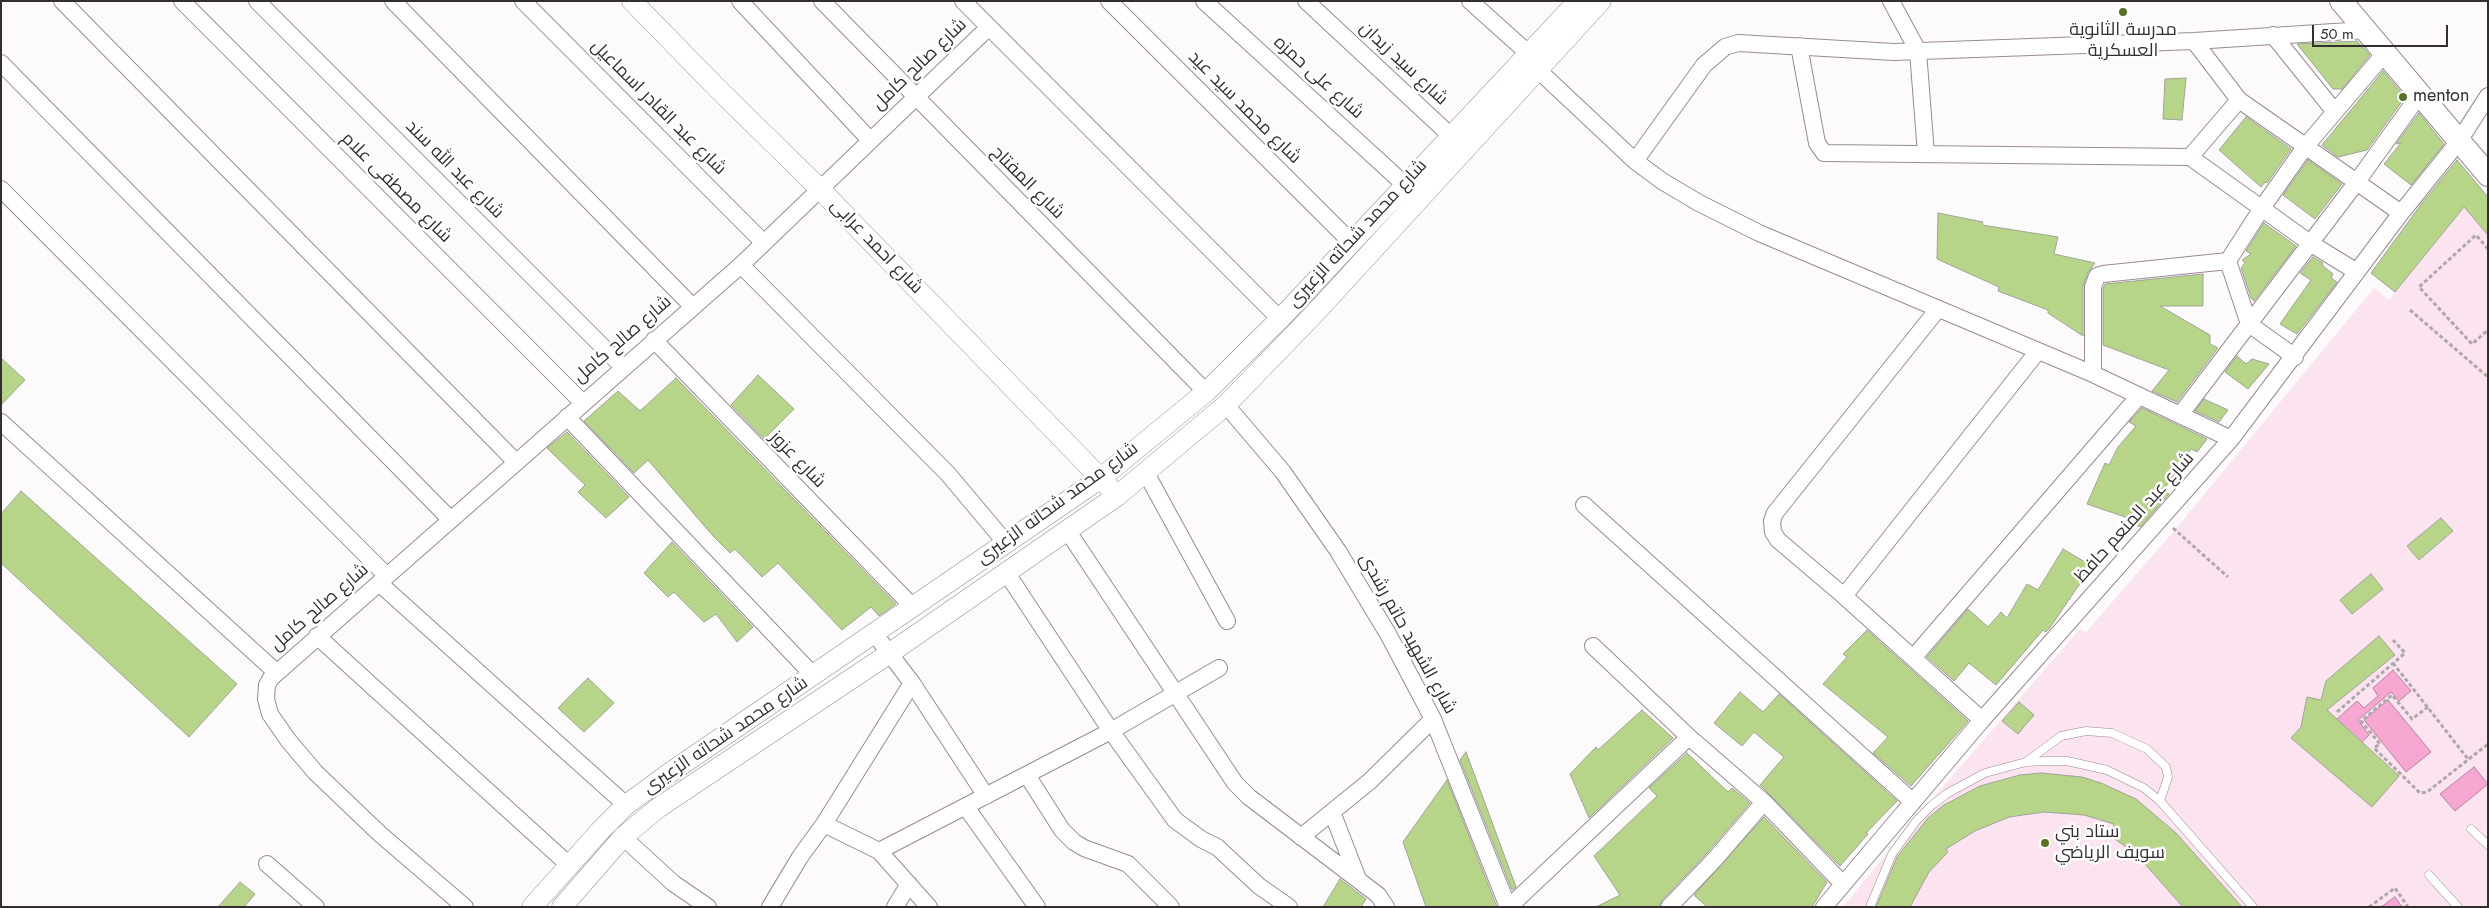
<!DOCTYPE html>
<html>
<head>
<meta charset="utf-8">
<style>
  body { margin:0 }
  #map { position:relative; width:2489px; height:908px; overflow:hidden; background:#fdfafc; font-family:Jost,sans-serif }
  canvas { display:block }
  .frame { position:absolute; inset:0; border:2px solid #342e31; pointer-events:none }
  .scale { position:absolute; left:2312px; top:25px; width:136px; height:22px; box-sizing:border-box; border:2px solid #342e31; border-top:0; padding-left:6px; font-size:15px; line-height:18px; white-space:nowrap; color:#342e31; -webkit-text-stroke:4px #fff; paint-order:stroke }
</style>
</head>
<body>
<div id="map">
<canvas width="2489" height="908"></canvas>
<div class="frame"></div>
<div class="scale">50 m</div>
</div>
<script>
const c = document.querySelector('canvas').getContext('2d');
c.lineJoin = 'round';
function paint(path, color) { c.fillStyle = color; c.fill(path, 'evenodd'); }
const poly = rows => new Path2D(rows.map(r => 'M' + r).join(''));
function strokePath(path, color, width, dash) { c.strokeStyle = color; c.lineWidth = width; c.lineCap = dash ? 'butt' : 'round'; c.setLineDash(dash || []); c.stroke(path); }
function drawText(font, color, halo, rows, align = 'center') {
  c.font = font + ' Jost,Cairo,sans-serif'; c.lineWidth = 5; c.setLineDash([]); c.textBaseline = 'middle'; c.strokeStyle = halo; c.fillStyle = color; for (const [text, x, y, turn = 0] of rows) {
    c.save(); c.translate(x, y); c.rotate((+turn || 0) * Math.PI / 180); c.textAlign = isNaN(turn) ? turn : align; if (halo) c.strokeText(text, 0, 0); c.fillText(text, 0, 0); c.restore();
  }
}
paint(poly([
  [2464,207,2488,235,2488,907,1843,907,1920,813,2080,629,2086,632,2175,530,2374,288,2389,300]
]), '#fbe3ef');
const water = poly([
  [2393,670,2411,691,2399,701,2391,692,2358,720,2369,735,2361,743,2337,719,2357,701,2364,708,2378,696,2373,688,2393,670],
  [2388,700,2431,752,2406,772,2364,720,2388,700],
  [2474,767,2488,784,2455,811,2440,794,2474,767],
  [2395,897,2402,907,2381,907,2395,897]
]);
paint(water, '#f5a7d2');
strokePath(water, '#bb83a2', 1);
const building = poly([
  [2357,41,2370,55,2342,89,2333,89,2297,44,2357,41],
  [2383,71,2405,97,2367,150,2338,157,2322,145,2383,71],
  [2186,78,2182,120,2163,119,2165,79,2186,78],
  [2419,113,2444,144,2411,185,2384,164,2401,143,2396,144,2419,113],
  [2246,117,2291,149,2267,183,2265,182,2261,187,2219,150,2246,117],
  [2308,160,2342,184,2315,219,2283,195,2308,160],
  [2457,160,2488,197,2488,235,2464,207,2395,292,2371,273,2422,203,2457,160],
  [1938,213,1983,222,1982,225,2058,237,2054,254,2095,263,2088,272,2083,287,2083,336,2048,313,2048,310,1998,291,1999,287,1937,259,1938,213],
  [2264,223,2296,246,2254,301,2251,298,2241,268,2245,263,2242,260,2251,254,2246,251,2264,223],
  [2313,257,2323,263,2322,265,2333,274,2331,278,2337,282,2297,334,2280,324,2311,280,2300,273,2313,257],
  [2203,274,2203,306,2160,306,2210,335,2210,344,2218,348,2177,402,2152,391,2169,370,2103,345,2103,289,2105,284,2203,274],
  [2237,356,2246,364,2252,359,2269,364,2248,389,2225,372,2237,356],
  [1,358,25,380,1,405,1,358],
  [758,375,794,409,764,439,731,405,758,375],
  [676,378,896,604,879,616,871,607,842,630,778,563,762,577,735,549,730,553,713,536,648,460,634,473,584,421,618,391,640,411,676,378],
  [2204,399,2228,410,2219,422,2195,411,2204,399],
  [2142,408,2207,439,2197,452,2191,449,2163,491,2169,494,2140,527,2127,520,2128,518,2087,504,2105,463,2109,465,2118,447,2136,426,2129,422,2142,408],
  [567,432,629,497,606,518,578,492,585,485,547,448,567,432],
  [21,491,237,684,189,737,1,563,1,514,21,491],
  [2441,518,2453,531,2419,560,2407,546,2441,518],
  [672,542,753,627,737,642,716,614,704,622,674,592,668,597,644,573,672,542],
  [2063,549,2092,566,2049,629,2046,632,2043,630,1996,685,1969,663,1954,681,1927,657,1968,609,1988,627,2001,612,2007,618,2027,584,2038,590,2063,549],
  [2371,574,2383,589,2352,614,2340,600,2371,574],
  [1867,630,1968,721,1911,786,1873,753,1888,737,1823,684,1847,657,1843,654,1867,630],
  [2379,636,2395,655,2327,710,2399,776,2372,807,2291,738,2301,727,2307,697,2321,700,2326,681,2379,636],
  [588,678,614,703,584,732,558,708,588,678],
  [1740,692,1763,712,1779,694,1897,801,1866,833,1868,834,1840,866,1760,785,1784,757,1754,732,1742,746,1714,723,1740,692],
  [2019,702,2034,715,2018,734,2002,721,2019,702],
  [1642,710,1673,738,1589,818,1570,774,1596,747,1598,750,1642,710],
  [1466,752,1516,887,1512,890,1460,760,1466,752],
  [1687,753,1728,792,1732,788,1750,803,1708,852,1662,900,1659,907,1596,907,1620,895,1594,856,1657,796,1649,788,1687,753],
  [2041,773,2082,777,2101,783,2136,799,2176,833,2242,907,2183,907,2136,854,2109,835,2114,824,2084,815,2044,812,2009,817,1975,831,1946,849,1948,852,1929,872,1910,907,1876,907,1897,857,1928,818,1944,805,1980,786,2020,775,2041,773],
  [1447,780,1497,907,1426,907,1403,842,1447,780],
  [1764,817,1827,882,1812,907,1707,907,1694,895,1764,817],
  [1340,879,1366,899,1361,907,1323,907,1340,879],
  [240,882,255,894,244,907,218,907,240,882]
]);
paint(building, '#b7d589');
strokePath(building, '#9ea496', 1);
const service = poly([
  [2026,762,2061,736,2086,731,2112,733,2147,749,2166,767,2168,777,2160,801],
  [2471,829,2488,845],
  [2429,875,2458,907],
  [1870,907,1892,854,1917,820,1932,805,1948,793,1985,773,2026,762,2047,761,2067,761,2107,770,2144,788,2160,801,2253,907]
]);
const minor = poly([
  [62,1,516,462],
  [182,1,583,403],
  [257,1,623,367],
  [393,1,692,306],
  [523,1,764,243],
  [740,1,870,140],
  [822,1,1206,392],
  [963,1,1280,319],
  [1109,1,1351,242],
  [1204,1,1404,184],
  [1306,1,1451,136],
  [1470,1,1528,53],
  [1891,1,1918,51,1926,154],
  [2273,35,2335,112],
  [2194,41,2239,100,2401,213],
  [1799,46,1817,143,1824,153,2190,157,2310,243,2357,272],
  [1,63,451,520],
  [1537,69,1635,161,1662,181,1699,203,1759,233,2093,374,2231,439],
  [2190,157,2239,100],
  [1635,161,1704,65,1725,47,1738,43,1894,52,2194,41,2365,30],
  [1,189,387,576],
  [741,265,948,474,1006,543],
  [1938,309,1775,513,1772,521,1773,532,1778,540,1844,596,1982,720],
  [654,340,913,607],
  [2295,357,2249,324,2228,261,2262,208,2305,147,2385,53],
  [2093,374,2093,287,2097,276,2103,274,2228,261],
  [1226,405,1283,472,1338,551,1388,634,1433,719,1508,907],
  [2180,415,2356,183,2420,94],
  [567,417,814,676],
  [1,422,276,672],
  [1146,473,1227,621],
  [1584,505,1913,802],
  [1067,530,1235,783,1249,797,1378,895,1386,907],
  [1006,572,1111,731,1175,820,1201,839,1217,847,1259,886,1289,907],
  [379,583,626,805],
  [1844,596,2038,351],
  [874,633,912,683,986,796],
  [317,636,569,865],
  [1593,646,1689,737,1764,802,1843,884],
  [1913,658,2139,396],
  [1027,775,1062,830,1074,842,1084,848,1128,864,1171,907],
  [966,807,1037,907],
  [1332,812,1358,879],
  [824,824,912,683],
  [623,837,673,883,708,907],
  [1301,837,1370,781,1433,719],
  [879,851,1111,731,1219,668],
  [267,864,316,907],
  [465,907,380,834,315,772,288,740,270,714,266,699,267,685,271,678,741,265,988,28],
  [770,907,800,857,824,824,879,851,929,907],
  [895,907,909,884],
  [1509,907,1689,737],
  [1669,907,1715,859,1764,802],
  [1824,907,1982,720,2231,439,2401,213,2459,141,2488,96]
]);
const tertiary = poly([
  [632,1,717,88,821,190,1109,487],
  [532,907,600,831,626,805,671,772,1101,478,1206,392,1280,319,1578,1],
  [562,907,623,837,658,808,890,653,1117,496,1226,405,1317,311,1601,1]
]);
const secondary = poly([
  [2341,1,2488,175]
]);
strokePath(service, '#998a92', 9);
strokePath(minor, '#998a92', 18);
strokePath(tertiary, '#998a92', 21);
strokePath(secondary, '#998a92', 24);
strokePath(poly([
  [2488,249,2476,235,2419,287,2472,344,2488,330],
  [2410,310,2488,377],
  [2173,528,2228,577],
  [2393,663,2468,759],
  [2428,707,2412,719,2392,695,2361,721,2380,744,2374,748,2420,793,2427,792,2488,744],
  [2337,712,2405,653,2393,640],
  [2369,907,2395,888,2408,907]
]), '#ada9ab', 3, [4, 2.5]);
strokePath(service, '#fff', 8);
strokePath(minor, '#fff', 16);
strokePath(tertiary, '#fff', 20);
strokePath(secondary, '#fff', 22);
for (const [x, y, r, color] of [
  [2123,12,5,"#577124"],
  [2403,97,5,"#577124"],
  [2045,843,5,"#577124"]
]) { const dot = new Path2D(); dot.arc(x, y, r, 0, 2 * Math.PI); c.fillStyle = color; c.fill(dot); strokePath(dot, '#fff', 2); }
drawText('18px', '#342e31', '#fff', [
  ["مدرسة الثانوية",2123,31,"center"],
  ["العسكرية",2123,52,"center"],
  ["menton",2413,97],
  ["ستاد بني",2055,833],
  ["سويف الرياضي",2055,854]
], 'left');
drawText('18px', '#342e31', '#fff', [
  ["شارع سيد زيدان",1403,64,43],
  ["شارع صالح كامل",920,65,-44],
  ["شارع على حمزه",1318,78,42],
  ["شارع عبد القادر اسماعيل",658,108,45],
  ["شارع محمد سيد عيد",1244,108,45],
  ["شارع عبد الله سند",454,170,45],
  ["شارع المفتاح",1027,183,45],
  ["شارع مصطفى علام",396,188,45],
  ["شارع محمد شحاته الزعيرى",1358,234,-47],
  ["شارع احمد عرابى",876,247,46],
  ["شارع صالح كامل",623,340,-41],
  ["شارع عزوز",797,460,46],
  ["شارع محمد شحاته الزعيرى",1058,504,-36],
  ["شارع عبد المنعم حافظ",2135,518,-48],
  ["شارع صالح كامل",320,608,-41],
  ["شارع الشهيد حاتم رشدى",1407,634,61],
  ["شارع محمد شحاته الزعيرى",726,736,-34]
]);
</script>
</body>
</html>
